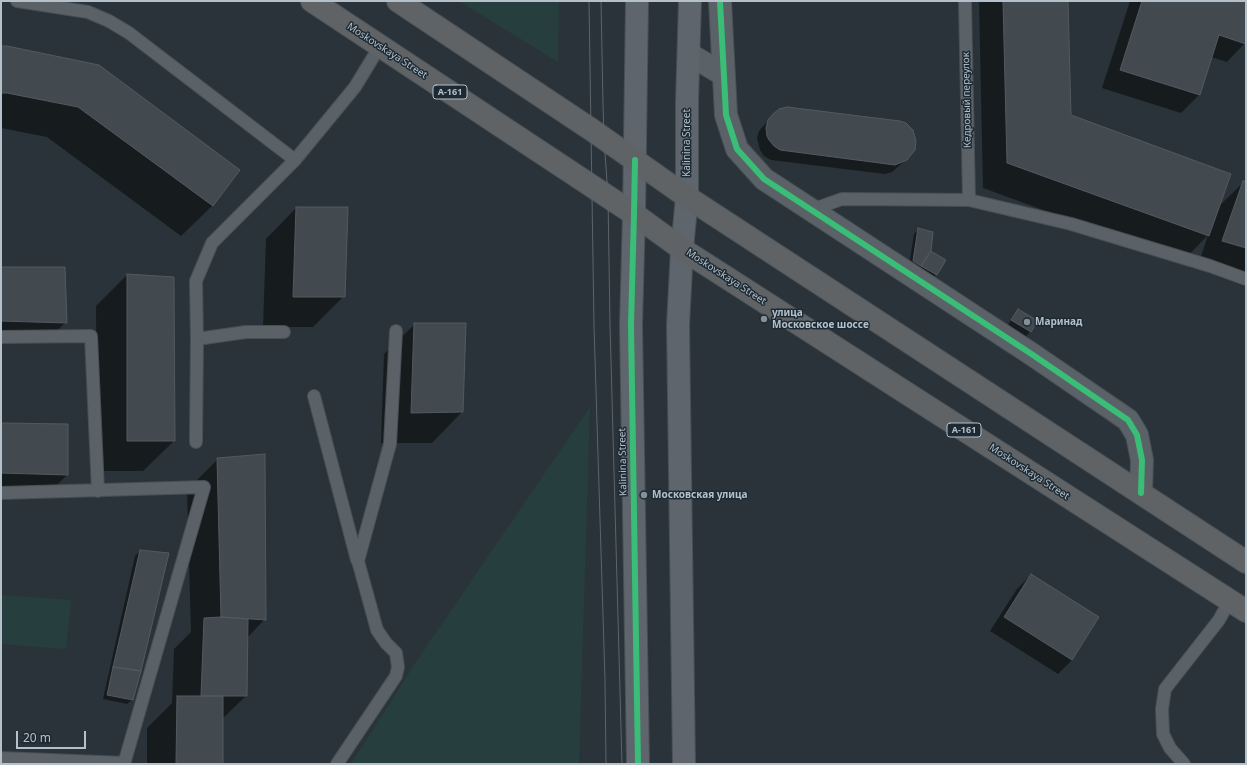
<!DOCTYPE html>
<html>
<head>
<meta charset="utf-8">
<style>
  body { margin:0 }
  #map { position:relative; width:1247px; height:765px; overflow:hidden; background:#2a3339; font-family:"Noto Sans",sans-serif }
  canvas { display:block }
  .frame { position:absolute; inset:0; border:2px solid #b4c0ca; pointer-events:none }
  .scale { position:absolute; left:16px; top:731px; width:70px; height:18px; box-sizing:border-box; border:2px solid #b4c0ca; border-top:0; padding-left:5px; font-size:12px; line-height:14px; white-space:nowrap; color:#b4c0ca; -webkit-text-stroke:3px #1d2a34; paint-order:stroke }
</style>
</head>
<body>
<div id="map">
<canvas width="1247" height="765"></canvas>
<div class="frame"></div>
<div class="scale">20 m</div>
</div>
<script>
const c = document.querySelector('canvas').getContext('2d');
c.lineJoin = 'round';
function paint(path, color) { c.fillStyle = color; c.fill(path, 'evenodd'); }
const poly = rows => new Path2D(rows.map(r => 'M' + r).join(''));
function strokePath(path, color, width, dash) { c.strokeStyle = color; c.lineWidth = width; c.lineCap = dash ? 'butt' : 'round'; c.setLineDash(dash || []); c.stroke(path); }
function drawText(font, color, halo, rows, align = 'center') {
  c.font = font + ' "Noto Sans",sans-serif'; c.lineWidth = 3; c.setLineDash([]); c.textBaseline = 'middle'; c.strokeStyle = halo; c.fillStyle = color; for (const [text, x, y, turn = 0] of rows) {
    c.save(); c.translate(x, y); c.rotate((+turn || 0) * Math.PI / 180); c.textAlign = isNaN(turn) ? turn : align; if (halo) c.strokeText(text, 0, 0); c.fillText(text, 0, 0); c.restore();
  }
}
paint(poly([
  [459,1,559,1,558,62],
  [590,407,579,764,351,764,418,659],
  [1,595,71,600,66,649,1,644]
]), '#273e3e');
paint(poly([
  [979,1,1067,1,1070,116,1218,207,1244,182,1246,182,1246,280,1198,266,1208,235,1183,261,983,188],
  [1130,1,1246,1,1246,40,1245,43,1227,62,1211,57,1199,95,1181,113,1102,88],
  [1,47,239,170,212,206,181,236,47,137,1,128],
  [774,114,910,156,899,166,892,172,885,174,771,160,764,156,760,150,757,138,759,131],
  [296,208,344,296,313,327,263,327,266,239],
  [919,229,930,251,936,274,932,279,909,266,914,234],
  [1,268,66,322,48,340,1,339],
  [127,275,174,441,143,471,97,471,96,306],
  [1019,310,1037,322,1030,332,1026,336,1008,325,1014,315],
  [415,324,462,412,432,443,381,443,384,354],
  [1,424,67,425,67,475,49,493,1,492],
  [218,459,265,619,247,638,246,696,222,719,222,764,147,764,147,728,172,703,174,649,191,632,187,490],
  [140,551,132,700,127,704,103,699,135,556],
  [1031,575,1072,660,1058,674,990,631,1017,589]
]), '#0007');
const building = poly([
  [1003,1,1068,1,1071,115,1231,174,1209,236,1007,163,1003,1],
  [1142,1,1246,1,1246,44,1219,35,1200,95,1120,70,1142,1],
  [1,46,7,46,99,65,240,170,213,206,78,107,7,93,1,93,1,46],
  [787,107,900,121,906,123,913,130,916,141,915,150,907,160,895,165,780,150,774,146,769,140,767,136,766,128,768,120,773,114,779,109,787,107],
  [1243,181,1246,181,1246,248,1222,241,1243,181],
  [296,207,348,207,345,297,293,297,296,207],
  [918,228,933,232,931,251,921,266,913,261,918,228],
  [931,251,946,260,937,275,921,266,931,251],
  [1,267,65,267,67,323,1,321,1,267],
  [127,274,174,277,175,441,127,441,127,274],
  [1018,309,1038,321,1031,332,1011,320,1018,309],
  [414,323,466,323,463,412,411,413,414,323],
  [1,423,68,424,68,475,1,473,1,423],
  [265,454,266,620,221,617,217,458,265,454],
  [140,550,169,553,141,671,113,667,140,550],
  [1031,574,1099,617,1072,660,1004,617,1031,574],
  [221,617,248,619,247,696,201,696,204,618,221,617],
  [113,667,141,671,133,700,107,695,113,667],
  [177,696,223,696,223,764,176,764,177,696]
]);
paint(building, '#434a4f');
strokePath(building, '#525a61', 1);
const lane = poly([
  [17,1,88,12,109,21,129,33,295,160,355,87,380,46],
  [965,1,969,200],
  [811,210,842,199,969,200,1071,224,1210,266,1246,279],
  [284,332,246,332,197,339,196,281,212,243,295,160],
  [1,337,91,336,98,491],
  [314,396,357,560],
  [196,442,197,339],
  [1,493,204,487,124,764],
  [1,758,125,763],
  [337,764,396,676,398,667,396,653,386,643,377,630,358,561,390,444,396,331],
  [1184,764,1170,748,1163,734,1162,709,1165,689,1219,620,1230,600]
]);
const street = poly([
  [720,1,726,115,737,149,764,179,1033,355,1128,420,1137,435,1142,460,1141,493],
  [689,54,724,75]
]);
const secondary = poly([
  [637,1,634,214,631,325,638,764],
  [684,764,678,325,682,249,687,197,687,102,690,1]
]);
const highway = poly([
  [312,1,634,214,682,249,1246,611],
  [398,1,592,130,687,197,1246,562]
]);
strokePath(lane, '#484f54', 14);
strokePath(street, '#484f54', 24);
strokePath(secondary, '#484f54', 24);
strokePath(highway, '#474f55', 24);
strokePath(lane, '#5a6167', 12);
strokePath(street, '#5a6167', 22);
strokePath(secondary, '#5e656c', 22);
strokePath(highway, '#5f6366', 22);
strokePath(poly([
  [589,1,594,326,605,680,606,764],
  [601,1,603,104,604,139,608,196,610,325,622,764]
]), '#5e656a', 1);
strokePath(poly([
  [720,1,726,115,737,149,764,179,1033,355,1128,420,1137,435,1142,460,1141,493],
  [635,160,634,214,631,325,638,764]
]), '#3abd76', 6);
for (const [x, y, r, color] of [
  [764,319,4,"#848f97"],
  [1027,322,4,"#848f97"],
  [644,495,4,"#848f97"]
]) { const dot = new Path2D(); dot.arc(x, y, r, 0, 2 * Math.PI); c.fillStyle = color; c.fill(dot); strokePath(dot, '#1d2a34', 1.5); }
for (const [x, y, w] of [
  [450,92,34],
  [964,430,34]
]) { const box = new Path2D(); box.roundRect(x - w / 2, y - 7, w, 14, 3); c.fillStyle = '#1d2a34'; c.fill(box); strokePath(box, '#b4c0ca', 1); }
drawText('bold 9px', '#b4c0ca', null, [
  ["А-161",450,92],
  ["А-161",964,430]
]);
drawText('10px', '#b4c0ca', '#1d2a34', [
  ["Moskovskaya Street",387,51,33],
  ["Кедровый переулок",967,100,-91],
  ["Kalinina Street",687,143,-90],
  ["Moskovskaya Street",726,277,33],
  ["Kalinina Street",623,462,-91],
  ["Moskovskaya Street",1029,472,33]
]);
drawText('bold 10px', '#b4c0ca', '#1d2a34', [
  ["улица",772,313],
  ["Московское шоссе",772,325],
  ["Маринад",1035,322],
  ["Московская улица",652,495]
], 'left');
</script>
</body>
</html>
